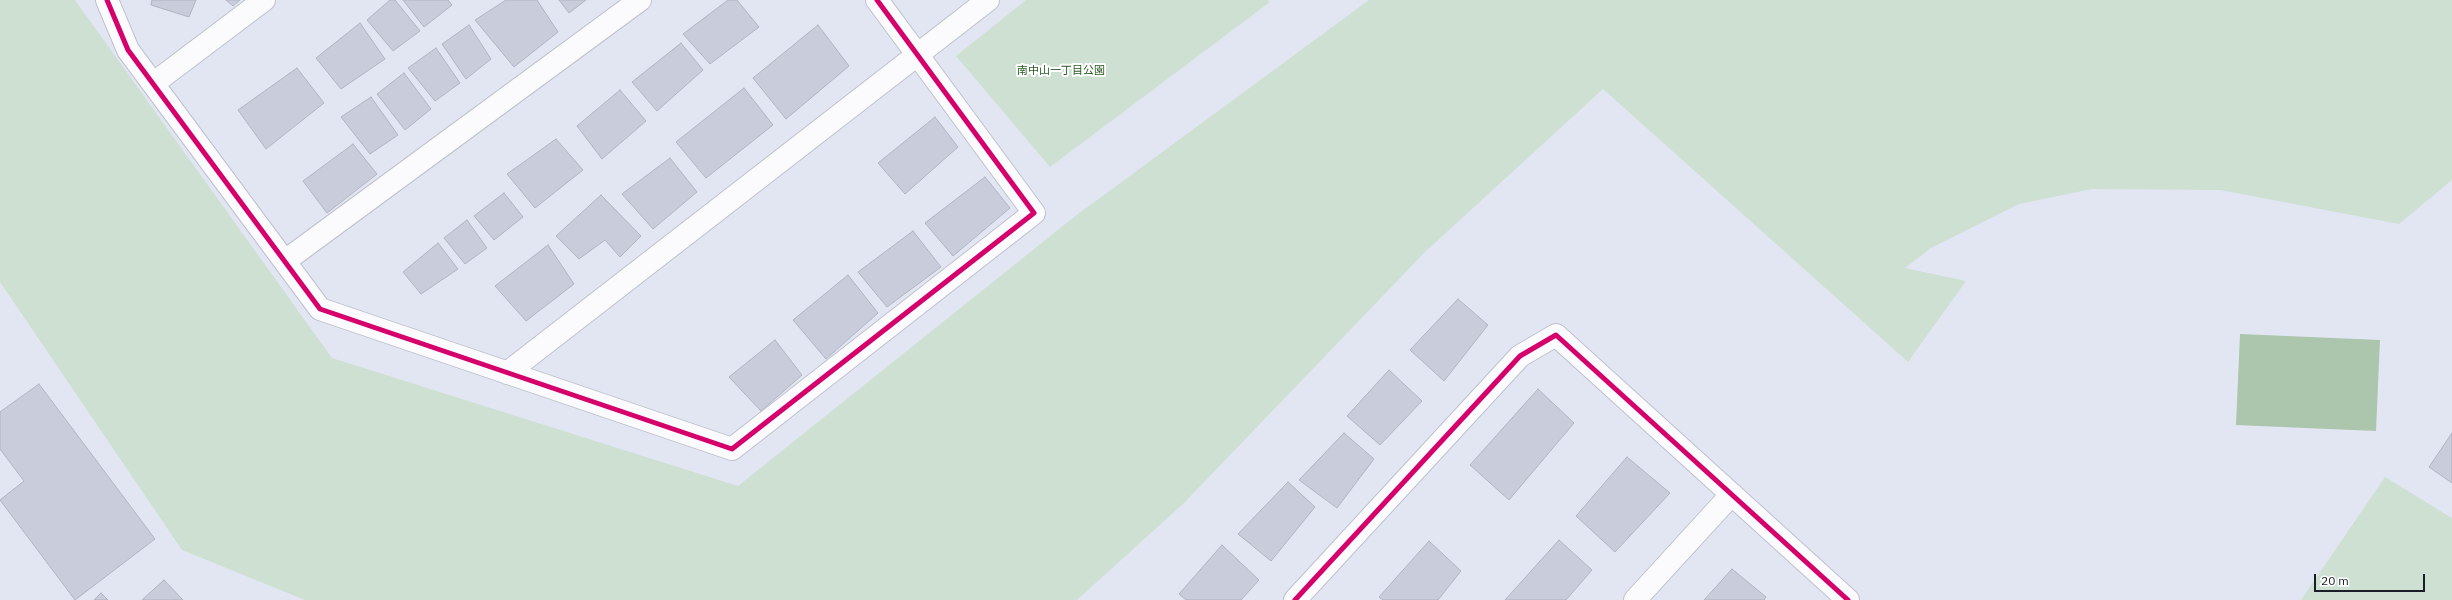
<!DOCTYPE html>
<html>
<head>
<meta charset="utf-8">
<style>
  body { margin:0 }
  #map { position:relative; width:2452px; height:600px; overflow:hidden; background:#e2e6f3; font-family:"IBM Plex Sans",sans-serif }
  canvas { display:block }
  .scale { position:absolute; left:2314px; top:574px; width:111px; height:18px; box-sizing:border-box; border:2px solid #1a1d28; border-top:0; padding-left:5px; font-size:12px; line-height:14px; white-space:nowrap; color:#1a1d28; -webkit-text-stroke:3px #fff; paint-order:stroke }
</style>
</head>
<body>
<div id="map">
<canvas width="2452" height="600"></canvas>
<div class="scale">20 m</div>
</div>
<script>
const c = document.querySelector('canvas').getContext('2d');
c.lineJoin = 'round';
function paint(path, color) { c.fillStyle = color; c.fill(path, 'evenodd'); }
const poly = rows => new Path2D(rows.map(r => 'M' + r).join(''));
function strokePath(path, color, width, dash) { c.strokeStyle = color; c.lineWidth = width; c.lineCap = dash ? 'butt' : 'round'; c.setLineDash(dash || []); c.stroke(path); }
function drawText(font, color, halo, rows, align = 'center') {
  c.font = font + ' "IBM Plex Sans","Noto Sans JP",sans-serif'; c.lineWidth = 4; c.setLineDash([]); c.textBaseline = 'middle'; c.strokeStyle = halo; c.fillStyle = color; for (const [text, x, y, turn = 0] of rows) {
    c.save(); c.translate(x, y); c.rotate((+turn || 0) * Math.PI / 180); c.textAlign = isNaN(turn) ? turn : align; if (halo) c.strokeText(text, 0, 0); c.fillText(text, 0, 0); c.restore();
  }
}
paint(poly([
  [0,0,75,0,332,358,738,486,1074,217,1369,0,2452,0,2452,180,2399,224,2220,190,2092,189,2019,204,1931,248,1905,268,1966,281,1908,362,1603,89,1425,252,1184,503,1077,600,305,600,182,550,0,282],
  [1026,0,1268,0,1270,2,1050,167,956,56],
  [2385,477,2452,518,2452,600,2301,600]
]), '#cde0d1');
paint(poly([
  [2240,334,2380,340,2376,431,2236,425]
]), '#abc6ac');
const building = poly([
  [152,0,196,0,189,17,151,5,152,0],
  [226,0,240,0,233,6,226,0],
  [390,0,395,0,420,31,393,51,367,20,390,0],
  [403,0,448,0,452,5,424,27,403,0],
  [506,0,537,0,558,32,514,67,475,20,506,0],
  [559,0,586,0,569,13,559,0],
  [728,0,737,0,759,27,710,64,683,34,728,0],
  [360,23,385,59,341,89,316,58,360,23],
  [469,25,491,59,466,79,442,44,469,25],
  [818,25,849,66,786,119,753,78,818,25],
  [681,43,703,70,657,111,632,82,681,43],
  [436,48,460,83,435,101,408,68,436,48],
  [297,68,324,103,266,149,238,110,297,68],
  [404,73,431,109,405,130,377,94,404,73],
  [744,88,773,125,706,178,676,142,744,88],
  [620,90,646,121,602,159,577,126,620,90],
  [371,97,398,135,370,154,341,117,371,97],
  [935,117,958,147,905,194,878,163,935,117],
  [556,139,583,170,535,208,507,174,556,139],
  [353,144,377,174,327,213,303,181,353,144],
  [670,158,697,192,653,229,622,194,670,158],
  [985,177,1010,208,953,256,925,223,985,177],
  [504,193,523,217,494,240,474,216,504,193],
  [601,195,641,236,620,257,605,240,579,259,556,236,601,195],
  [467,220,487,248,465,264,444,238,467,220],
  [913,231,941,267,887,307,858,272,913,231],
  [438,243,458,269,421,294,403,272,438,243],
  [548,245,574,284,526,321,495,286,548,245],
  [848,275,878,313,826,359,793,320,848,275],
  [1458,299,1488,325,1444,381,1410,350,1458,299],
  [775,340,802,375,761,411,729,377,775,340],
  [1389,370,1422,401,1380,445,1347,416,1389,370],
  [39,384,155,539,75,600,0,500,24,481,0,449,0,412,39,384],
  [1538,389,1574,423,1509,500,1470,465,1538,389],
  [1344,433,1374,459,1337,508,1299,480,1344,433],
  [2452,433,2452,483,2429,467,2452,433],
  [1627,457,1670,493,1615,552,1576,516,1627,457],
  [1288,482,1315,507,1271,561,1238,534,1288,482],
  [1559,540,1592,570,1566,600,1505,600,1559,540],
  [1429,541,1461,571,1438,600,1383,600,1379,597,1429,541],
  [1222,545,1259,580,1241,600,1186,600,1179,594,1222,545],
  [1732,569,1766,597,1764,600,1704,600,1732,569],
  [164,580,183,600,142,600,164,580],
  [101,593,108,600,94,600,101,593]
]);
paint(building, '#c8ccdb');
strokePath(building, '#b1b4c0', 1);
const minor = poly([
  [107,0,128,50,320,309,732,449,1034,213,877,0],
  [154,83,264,0],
  [285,261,640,0],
  [507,373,988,0],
  [1295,600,1520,356,1556,335,1848,600],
  [1635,600,1732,494]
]);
strokePath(minor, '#bec2cd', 24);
strokePath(minor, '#fbfbfd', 22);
strokePath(poly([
  [107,0,128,50,320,309,732,449,1034,213,877,0],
  [1295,600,1520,356,1556,335,1848,600]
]), '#d6006c', 5);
drawText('11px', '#2a5b23', '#fff', [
  ["南中山一丁目公園",1061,71]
]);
</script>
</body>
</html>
